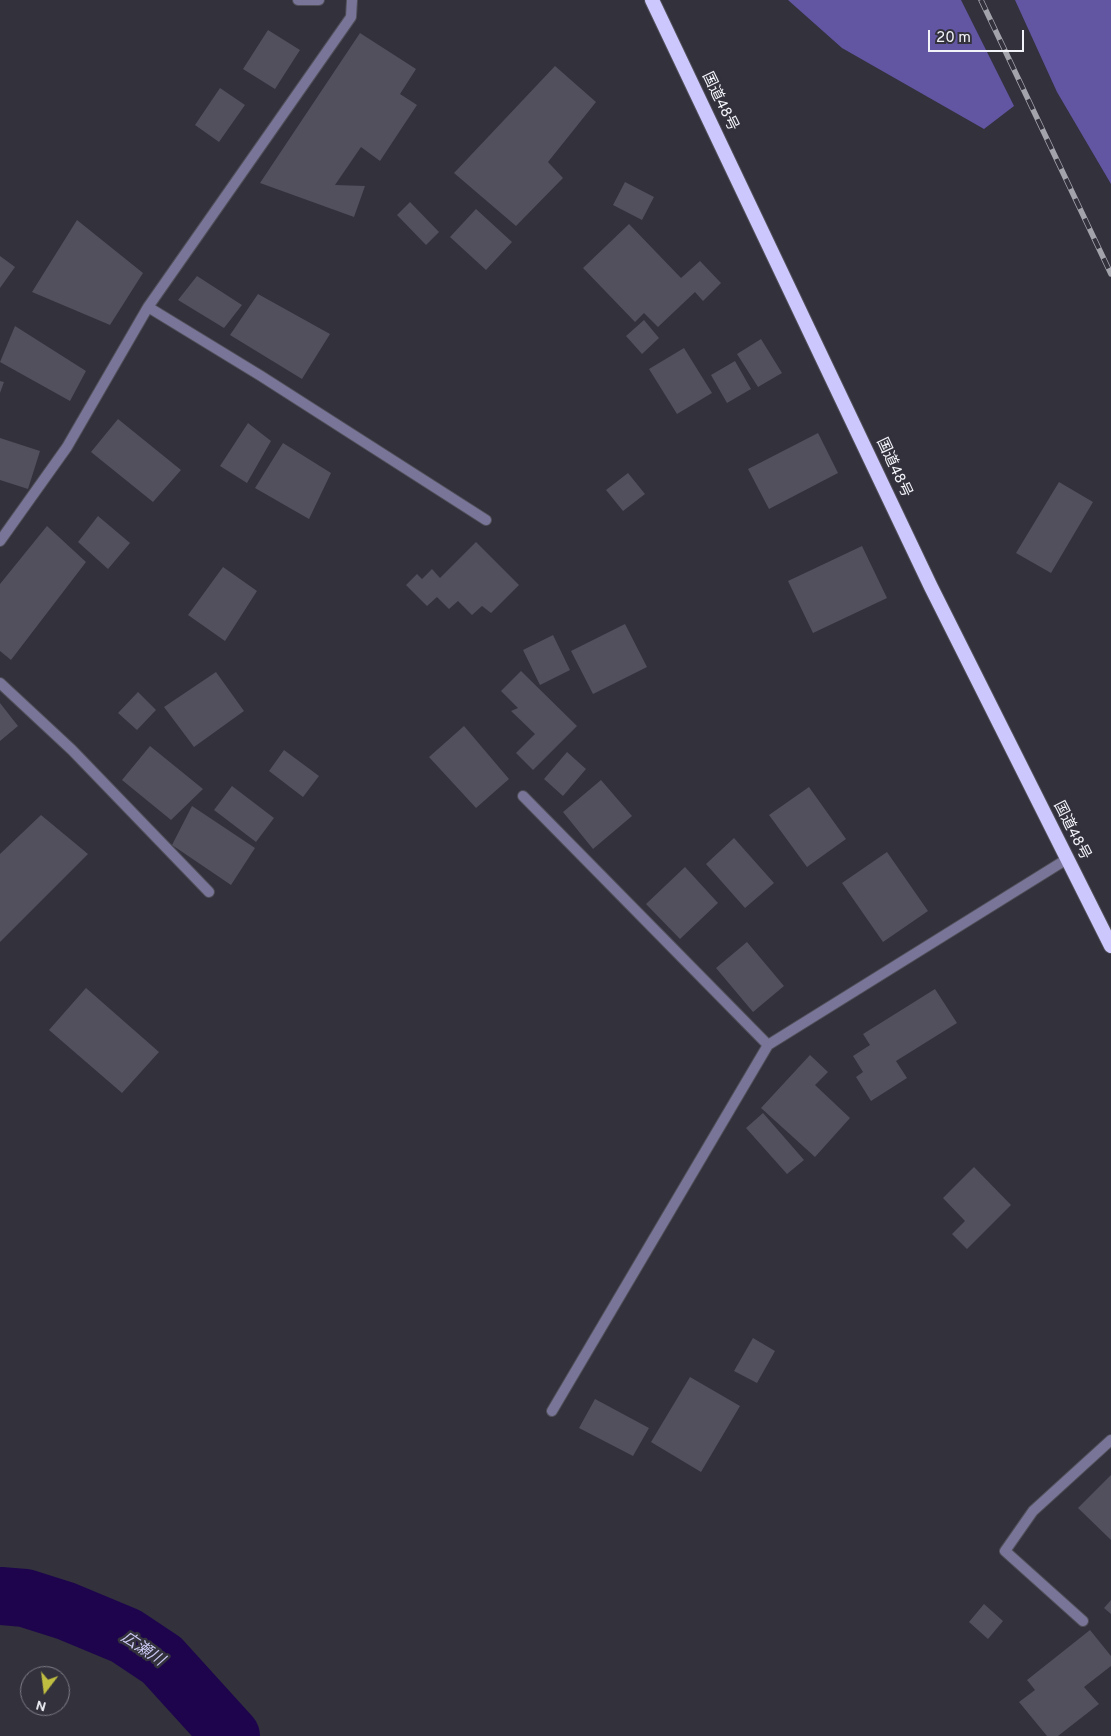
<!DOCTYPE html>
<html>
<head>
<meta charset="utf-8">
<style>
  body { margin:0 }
  #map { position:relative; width:1111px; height:1736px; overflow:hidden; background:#32313c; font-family:Overpass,sans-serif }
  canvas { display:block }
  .north { position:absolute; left:20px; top:1666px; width:50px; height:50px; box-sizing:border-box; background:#32313c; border:1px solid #7f7e88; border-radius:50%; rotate:195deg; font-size:14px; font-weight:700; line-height:20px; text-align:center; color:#f2f2f9 }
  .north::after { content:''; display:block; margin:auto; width:18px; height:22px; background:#c0be41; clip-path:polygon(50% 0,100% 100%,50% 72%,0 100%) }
  .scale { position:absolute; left:928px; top:30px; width:96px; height:22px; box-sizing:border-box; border:2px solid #f2f2f9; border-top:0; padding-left:6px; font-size:15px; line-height:18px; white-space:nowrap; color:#f2f2f9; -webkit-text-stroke:4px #32313c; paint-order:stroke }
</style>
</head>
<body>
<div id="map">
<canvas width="1111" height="1736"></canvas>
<div class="north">N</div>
<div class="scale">20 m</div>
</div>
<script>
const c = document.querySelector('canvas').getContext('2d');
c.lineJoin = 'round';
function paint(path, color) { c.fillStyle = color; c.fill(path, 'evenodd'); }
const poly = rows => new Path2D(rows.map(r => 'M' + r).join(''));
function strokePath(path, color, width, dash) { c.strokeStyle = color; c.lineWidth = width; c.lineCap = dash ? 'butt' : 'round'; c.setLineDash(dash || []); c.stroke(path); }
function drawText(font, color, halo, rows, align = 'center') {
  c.font = font + ' Overpass,"Noto Sans JP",sans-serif'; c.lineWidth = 5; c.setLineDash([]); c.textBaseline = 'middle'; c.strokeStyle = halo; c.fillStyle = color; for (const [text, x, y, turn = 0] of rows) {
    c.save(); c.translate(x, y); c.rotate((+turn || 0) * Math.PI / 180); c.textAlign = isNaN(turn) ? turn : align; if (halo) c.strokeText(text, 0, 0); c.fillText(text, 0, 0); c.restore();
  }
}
paint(poly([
  [788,0,961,0,1014,106,984,129,842,48],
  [1015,0,1111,0,1111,184,1057,92]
]), '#6256a2');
strokePath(poly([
  [0,1596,25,1598,66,1611,126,1636,162,1660,231,1736]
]), '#1d044d', 58);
paint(poly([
  [268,30,300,50,275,89,243,69],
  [360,33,416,69,400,94,417,105,380,161,361,147,335,185,365,186,354,217,260,183],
  [555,66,596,102,548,162,563,178,516,226,454,173],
  [220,88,245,105,219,142,195,125],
  [625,182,654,197,642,220,613,205],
  [410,202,439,232,426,245,397,215],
  [476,209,512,242,486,270,450,237],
  [77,220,143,273,110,325,32,292],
  [629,224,681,278,700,261,721,283,703,301,695,292,658,327,644,313,635,322,583,268],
  [0,256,15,267,0,288],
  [197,276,242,305,224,328,178,300],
  [258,294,330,334,302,379,230,335],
  [644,320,659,338,642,354,626,336],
  [15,326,86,371,70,401,0,362],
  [761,339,782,373,758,387,737,354],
  [684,348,712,393,677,414,649,369],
  [735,361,751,389,727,403,711,375],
  [0,381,4,382,0,393],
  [118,419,181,470,153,502,91,452],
  [248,423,271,441,247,483,220,466],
  [818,433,838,473,769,509,748,469],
  [0,438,40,451,28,489,0,480],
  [283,443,331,473,309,519,255,488],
  [628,473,645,494,623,511,606,490],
  [1059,482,1093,502,1051,573,1016,553],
  [98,516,130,543,108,569,78,542],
  [47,526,86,562,11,660,0,651,0,584],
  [476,542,519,585,491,613,482,606,472,615,458,601,449,609,437,597,427,606,406,585,417,574,422,579,432,569,440,578],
  [862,546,887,598,813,633,788,581],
  [223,567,257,591,225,641,188,615],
  [625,624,647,667,593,694,571,651],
  [553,635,570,670,540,685,523,650],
  [521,671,577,726,533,770,516,753,535,734,511,711,518,708,501,691],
  [216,672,244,711,194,747,164,707],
  [138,692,156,710,137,730,118,713],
  [0,703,18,726,0,741],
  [464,726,509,779,476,808,429,757],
  [150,746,203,789,171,820,122,780],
  [284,750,319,776,303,797,269,771],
  [567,752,586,769,563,796,544,779],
  [601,780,632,816,593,849,563,812],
  [232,786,274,818,256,842,214,810],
  [809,787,846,839,807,867,769,815],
  [192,806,255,848,231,885,172,845],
  [41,815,88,854,0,942,0,854],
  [734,838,774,883,745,908,706,864],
  [887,852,928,911,883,942,842,883],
  [685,867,718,903,680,939,646,904],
  [747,942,784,986,753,1012,716,968],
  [86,988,159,1052,122,1093,49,1030],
  [935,989,957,1023,896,1061,907,1078,871,1101,856,1077,863,1072,853,1056,870,1045,863,1034],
  [810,1055,828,1072,815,1085,850,1118,815,1157,761,1108],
  [763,1113,804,1160,787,1174,746,1128],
  [974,1167,1011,1205,967,1249,952,1234,965,1221,943,1198],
  [753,1338,775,1351,757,1383,734,1371],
  [690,1377,740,1406,701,1472,651,1442],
  [595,1399,649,1428,633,1456,579,1428],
  [1111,1475,1111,1540,1078,1508],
  [1111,1600,1111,1614,1104,1608],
  [984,1604,1003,1621,988,1639,969,1622],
  [1090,1630,1111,1656,1111,1666,1084,1687,1099,1704,1058,1736,1047,1736,1019,1702,1035,1690,1027,1680]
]), '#51505c');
const service = poly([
  [0,683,72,750,209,892],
  [1083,1621,1005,1551,1033,1511,1111,1440]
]);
const minor = poly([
  [298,0,319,0],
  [148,307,261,376,486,520],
  [0,541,67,447,148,307,351,17,352,0],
  [523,796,768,1045],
  [552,1411,768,1045,1067,859]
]);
const trunk = poly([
  [652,0,931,587,1111,946]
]);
strokePath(service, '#51505a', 12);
strokePath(minor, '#51505a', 12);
strokePath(trunk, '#51505a', 16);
strokePath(service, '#787598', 10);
strokePath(minor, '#787598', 10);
strokePath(trunk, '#ccc7fd', 14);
const rail = poly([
  [981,0,1111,274]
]);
strokePath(rail, '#a3a3ab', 5.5);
strokePath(rail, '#32313c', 4, [11]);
drawText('15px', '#f2f2f9', '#32313c', [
  ["国道48号",719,102,64],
  ["国道48号",893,468,65],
  ["国道48号",1071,831,63]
]);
drawText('italic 16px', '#cac7f2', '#32313c', [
  ["広瀬川",142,1650,34]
]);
</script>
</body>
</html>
